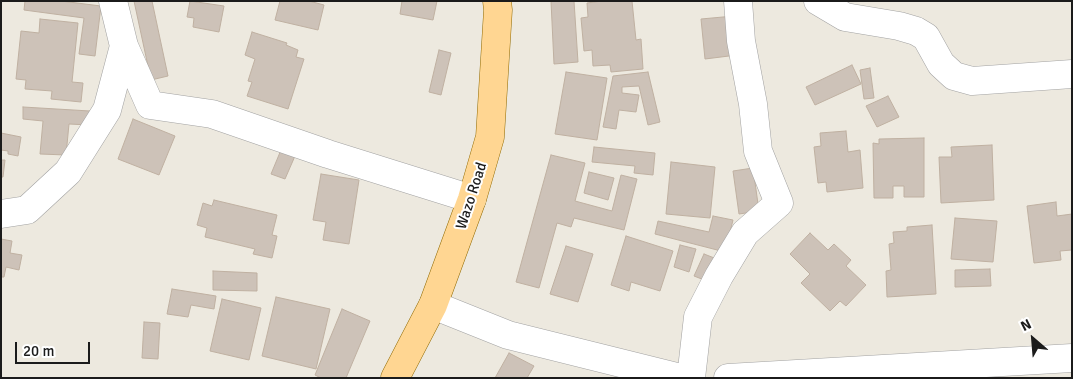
<!DOCTYPE html>
<html>
<head>
<meta charset="utf-8">
<style>
  body { margin:0 }
  #map { position:relative; width:1073px; height:379px; overflow:hidden; background:#ede9df; font-family:Signika,sans-serif }
  canvas { display:block }
  .frame { position:absolute; inset:0; border:2px solid #1b1b1b; pointer-events:none }
  .north { position:absolute; left:1008px; top:314px; width:50px; height:50px; -webkit-text-stroke:4px #fff; paint-order:stroke; rotate:333deg; font-size:14px; font-weight:700; line-height:20px; text-align:center; color:#1b1b1b }
  .north::after { content:''; display:block; margin:auto; width:18px; height:22px; background:#1b1b1b; clip-path:polygon(50% 0,100% 100%,50% 72%,0 100%) }
  .scale { position:absolute; left:15px; top:342px; width:75px; height:22px; box-sizing:border-box; border:2px solid #1b1b1b; border-top:0; padding-left:6px; font-size:15px; line-height:18px; white-space:nowrap; color:#1b1b1b; -webkit-text-stroke:4px #fff; paint-order:stroke }
</style>
</head>
<body>
<div id="map">
<canvas width="1073" height="379"></canvas>
<div class="frame"></div>
<div class="north">N</div>
<div class="scale">20 m</div>
</div>
<script>
const c = document.querySelector('canvas').getContext('2d');
c.lineJoin = 'round';
function paint(path, color) { c.fillStyle = color; c.fill(path, 'evenodd'); }
const poly = rows => new Path2D(rows.map(r => 'M' + r).join(''));
function strokePath(path, color, width, dash) { c.strokeStyle = color; c.lineWidth = width; c.lineCap = dash ? 'butt' : 'round'; c.setLineDash(dash || []); c.stroke(path); }
function drawText(font, color, halo, rows, align = 'center') {
  c.font = font + ' Signika,sans-serif'; c.lineWidth = 4; c.setLineDash([]); c.textBaseline = 'middle'; c.strokeStyle = halo; c.fillStyle = color; for (const [text, x, y, turn = 0] of rows) {
    c.save(); c.translate(x, y); c.rotate((+turn || 0) * Math.PI / 180); c.textAlign = isNaN(turn) ? turn : align; if (halo) c.strokeText(text, 0, 0); c.fillText(text, 0, 0); c.restore();
  }
}
const building = poly([
  [25,1,61,1,101,6,95,56,79,54,84,18,24,10,25,1],
  [134,1,152,1,168,76,151,80,134,1],
  [190,1,224,6,219,32,193,27,194,18,187,17,190,1],
  [280,1,309,1,324,5,318,30,275,20,280,1],
  [402,1,437,1,433,20,400,14,402,1],
  [551,1,574,1,578,62,554,64,551,1],
  [602,1,632,1,636,40,641,39,643,69,611,72,610,65,593,66,592,50,584,51,581,18,588,17,587,3,602,1],
  [734,16,737,55,705,59,701,19,734,16],
  [40,19,78,23,72,82,83,83,81,102,51,99,52,91,25,89,26,80,16,79,21,31,39,33,40,19],
  [252,32,287,43,286,45,298,50,296,57,304,59,288,109,247,96,252,82,248,81,255,59,245,55,252,32],
  [439,50,451,53,441,95,429,92,439,50],
  [852,65,861,84,815,105,806,87,852,65],
  [870,68,874,98,864,99,860,70,870,68],
  [566,72,607,78,597,140,555,134,566,72],
  [648,72,660,122,648,125,639,86,622,87,622,93,639,95,636,112,619,110,616,129,603,127,613,76,648,72],
  [888,96,899,117,877,127,866,106,888,96],
  [23,107,90,111,89,125,69,124,66,155,40,154,43,121,23,119,23,107],
  [133,119,175,136,159,175,118,159,133,119],
  [846,131,848,152,860,150,863,188,827,192,826,182,818,183,814,147,821,146,820,133,846,131],
  [1,133,21,137,18,156,8,154,8,151,1,150,1,133],
  [924,138,924,197,904,197,904,186,893,186,893,198,874,198,873,143,879,144,879,139,924,138],
  [992,145,994,200,941,203,939,157,952,157,951,147,992,145],
  [594,147,655,153,653,175,634,173,635,166,592,162,594,147],
  [281,150,295,156,285,179,271,174,281,150],
  [551,155,585,163,575,201,612,211,621,175,637,179,624,230,574,218,571,227,557,223,539,288,516,282,551,155],
  [1,160,5,160,3,177,1,177,1,160],
  [671,162,715,167,710,218,666,214,671,162],
  [753,168,759,211,739,214,733,171,753,168],
  [589,172,614,178,608,200,584,193,589,172],
  [321,174,359,180,349,244,323,240,326,222,313,220,321,174],
  [214,200,277,215,272,235,277,236,272,258,253,254,255,249,205,237,207,228,197,225,203,203,212,206,214,200],
  [1056,202,1057,216,1072,214,1072,250,1060,251,1061,260,1034,263,1027,206,1056,202],
  [713,216,733,220,725,252,655,234,658,221,709,232,713,216],
  [955,218,997,221,993,262,951,259,955,218],
  [932,225,936,294,887,297,886,271,891,270,889,244,894,243,893,232,907,231,907,227,932,225],
  [810,233,828,250,834,244,851,260,846,266,866,285,846,306,840,301,830,311,801,283,810,274,790,254,810,233],
  [626,236,673,251,660,291,631,282,629,291,611,285,626,236],
  [1,239,12,241,10,253,22,255,19,270,6,267,4,277,1,277,1,239],
  [680,245,696,249,689,272,674,267,680,245],
  [566,246,593,254,578,302,550,294,566,246],
  [704,254,722,261,712,283,694,276,704,254],
  [990,269,991,286,955,287,955,270,990,269],
  [213,271,257,273,257,291,213,290,213,271],
  [172,289,216,296,214,309,191,305,188,317,167,314,172,289],
  [276,297,330,309,316,369,262,356,276,297],
  [222,299,261,308,249,360,210,351,222,299],
  [342,309,370,321,346,378,321,378,315,375,342,309],
  [144,322,160,323,158,359,142,358,144,322],
  [509,353,534,366,527,378,495,378,509,353]
]);
paint(building, '#cdc2b8');
strokePath(building, '#bfb0a1', 1);
const minor = poly([
  [113,1,124,46,150,105,212,114,328,154,472,199],
  [818,1,845,17,899,26,916,31,926,37,941,64,954,76,972,81,1072,74],
  [1,214,27,210,68,172,107,110,124,46],
  [433,305,508,335,681,378],
  [691,378,698,317,719,276,745,233,779,203,758,151,753,104,741,41,738,1],
  [728,378,1072,358]
]);
const major = poly([
  [395,378,433,305,472,199,490,137,498,10,497,1]
]);
strokePath(minor, '#a2a2a2', 29);
strokePath(major, '#916a00', 29);
strokePath(minor, '#fff', 28);
strokePath(major, '#ffd692', 28);
drawText('15px', '#1b1b1b', '#fff', [
  ["Wazo Road",472,196,-72]
]);
</script>
</body>
</html>
